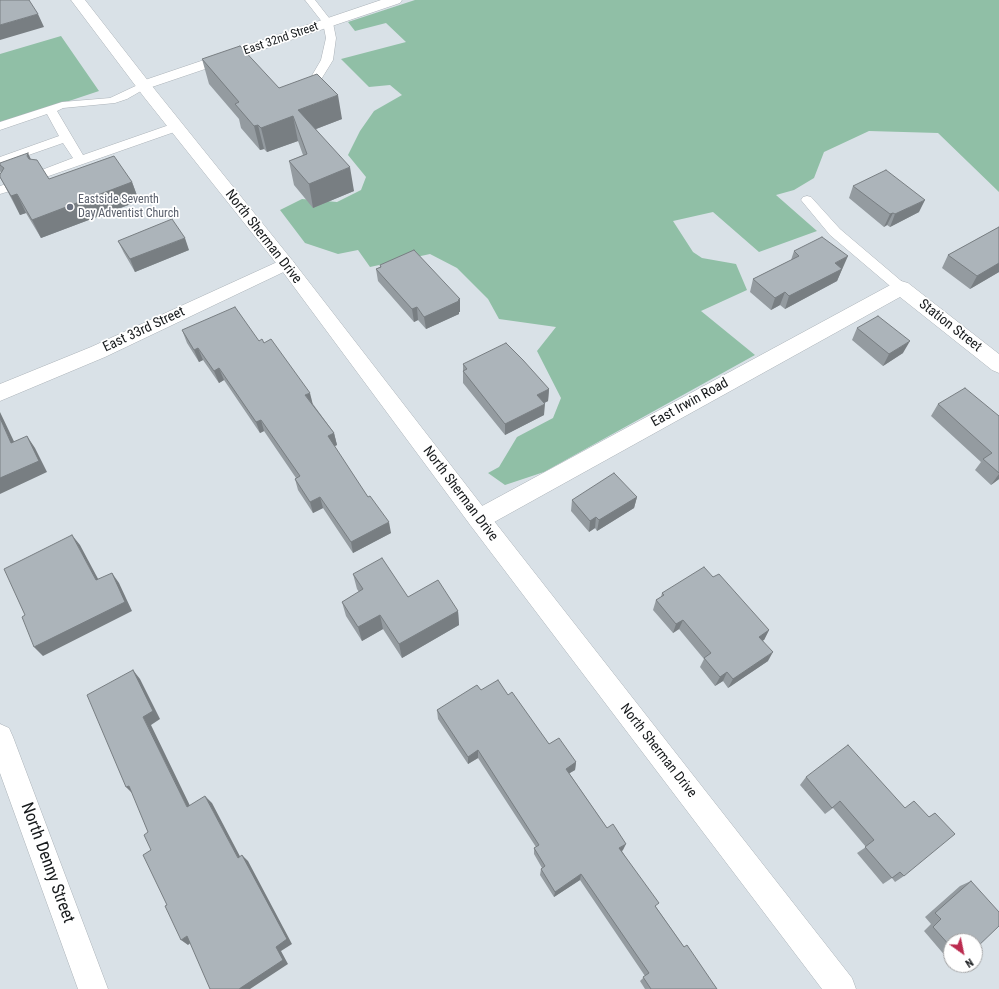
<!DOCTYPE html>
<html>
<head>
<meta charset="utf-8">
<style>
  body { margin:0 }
  #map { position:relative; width:999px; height:989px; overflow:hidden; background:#d9e1e7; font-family:"Roboto Condensed",sans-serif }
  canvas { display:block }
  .north { position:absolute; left:943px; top:933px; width:40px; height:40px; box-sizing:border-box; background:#fff; border:1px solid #a3a4a5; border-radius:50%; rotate:147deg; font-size:11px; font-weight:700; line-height:16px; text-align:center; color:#181b1d }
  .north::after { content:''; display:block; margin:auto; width:14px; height:18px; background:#bb2b4f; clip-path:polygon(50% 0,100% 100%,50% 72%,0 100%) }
</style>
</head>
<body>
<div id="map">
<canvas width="999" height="989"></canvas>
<div class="north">N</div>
</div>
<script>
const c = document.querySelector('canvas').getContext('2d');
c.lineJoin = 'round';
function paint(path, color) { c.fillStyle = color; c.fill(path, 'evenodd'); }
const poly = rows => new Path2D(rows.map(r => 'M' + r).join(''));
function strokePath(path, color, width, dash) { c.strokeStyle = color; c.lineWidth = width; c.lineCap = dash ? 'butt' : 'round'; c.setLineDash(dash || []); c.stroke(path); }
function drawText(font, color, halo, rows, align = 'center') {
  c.font = font + ' "Roboto Condensed",sans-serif'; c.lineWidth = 3.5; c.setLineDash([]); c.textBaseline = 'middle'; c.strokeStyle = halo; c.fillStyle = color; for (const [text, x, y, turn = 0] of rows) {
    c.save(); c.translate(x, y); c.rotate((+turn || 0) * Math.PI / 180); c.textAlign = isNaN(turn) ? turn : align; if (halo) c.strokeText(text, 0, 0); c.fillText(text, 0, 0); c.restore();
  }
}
paint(poly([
  [415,0,999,0,999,192,938,133,869,131,824,152,814,178,794,190,776,195,817,231,759,252,713,212,673,221,693,252,702,258,736,264,747,290,701,311,755,355,544,472,505,485,488,473,499,467,517,437,553,418,561,398,537,351,556,327,499,319,488,299,457,268,430,254,370,267,358,250,338,254,305,243,280,210,302,199,337,202,361,190,366,177,348,155,360,131,374,111,402,95,390,85,369,87,341,59,406,42,386,23,355,31,348,22],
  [61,36,99,91,0,124,0,54]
]), '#90bfa6');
const service = poly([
  [305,0,315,0,333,23,336,38,333,60,317,86,313,87,309,86,307,84,321,60,326,38,323,23,305,0],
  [144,82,148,83,150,85,148,87,127,99,115,103,63,108,57,111,83,155,172,124,180,124,182,127,180,130,43,178,39,177,37,174,39,171,73,158,63,143,0,165,0,157,59,136,47,114,0,130,0,122,62,102,110,98,144,82],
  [6,184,10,185,12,188,10,191,0,194,0,186,6,184],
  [807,196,811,197,840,229,906,285,908,288,906,291,901,293,896,291,830,235,801,200,803,197,807,196]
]);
const minor = poly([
  [381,0,402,0,400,3,149,88,144,90,139,88,136,85,139,82,381,0],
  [286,258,292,260,295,264,292,268,105,357,0,401,0,384,91,347,286,258],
  [901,281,908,283,999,354,999,373,992,370,900,297,487,526,479,528,471,526,468,519,471,512,894,283,901,281],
  [0,724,9,728,13,737,108,989,78,989,0,773,0,724]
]);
const secondary = poly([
  [71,0,85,0,156,91,292,260,487,512,852,978,856,989,822,989,471,526,280,268,144,97,71,0]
]);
strokePath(service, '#abb2b8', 1);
strokePath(minor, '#abb2b8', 1);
strokePath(secondary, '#abb2b8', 1);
paint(service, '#fff');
paint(minor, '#fff');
paint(secondary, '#fff');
paint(poly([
  [202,59,279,88,342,119,316,129,354,191,313,208,294,185,289,161,303,155,298,141,267,152,264,149,260,150,241,128,239,119,209,84],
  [31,159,49,179,132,182,139,201,41,238,26,213,20,215,0,177,1,173,0,171,0,163],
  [853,186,919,212,890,227,887,225,884,227,849,198],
  [999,227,999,272,970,289,942,268,948,255],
  [118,241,189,250,135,272,124,253],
  [794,251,843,269,842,269,837,281,785,309,780,305,771,310,750,292,753,279,791,260],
  [380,265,460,312,459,312,459,314,426,329,418,320,414,322,378,281,376,269,380,267],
  [857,328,903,353,883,366,852,340],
  [182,330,259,341,313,404,334,433,337,445,334,446,391,533,353,553,323,508,313,513,298,490,295,479,296,478,264,431,260,433,224,380,219,383,203,360,199,362,187,343],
  [463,364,549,389,548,401,544,403,544,415,505,435,463,383],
  [938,404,999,416,999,479,991,485,975,470,981,462,931,416],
  [637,497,634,508,597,531,595,528,589,532,571,511,572,500],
  [353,574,408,597,458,611,459,625,402,658,383,629,362,641,346,616,342,602,359,592,357,589],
  [713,577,769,630,764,640,763,640,768,661,728,688,723,681,715,686,700,667,704,659,679,629,673,633,653,610,656,600,661,597,662,593],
  [481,690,508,695,549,744,576,762,575,770,569,773,607,828,623,850,622,851,656,907,684,947,717,989,645,989,640,981,645,976,580,880,554,897,540,875,541,869,542,868,534,854,534,848,536,847,478,758,468,764,438,719,437,710],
  [806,777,905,808,929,817,935,813,904,876,895,882,892,878,883,884,857,853,866,847,833,808,825,814,800,785],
  [971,881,951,941,951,957,947,958,924,931,931,924,925,917,960,886]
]), '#949ba0');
paint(poly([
  [38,14,44,27,0,40,0,25],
  [338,95,342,119,303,134,298,110],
  [293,116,298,141,267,152,261,128],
  [258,125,264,149,260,150,254,126],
  [28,153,37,172,27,156],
  [350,167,354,191,313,208,309,184],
  [132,182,139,201,41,238,32,220],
  [17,194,26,213,20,215,11,196],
  [925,200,919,212,890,227,895,214],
  [893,213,887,225,884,227,890,214],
  [185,238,189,250,135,272,130,259],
  [848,256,837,281,785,309,789,296,835,263],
  [999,263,999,272,970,289,977,276],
  [785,292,780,305,771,310,775,298],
  [460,299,460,312,459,312,459,314,426,329,424,317],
  [417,307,418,320,414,322,412,309],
  [910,341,903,353,883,366,889,354],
  [198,348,203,360,199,362,194,350],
  [219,368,224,380,219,383,214,371],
  [549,389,548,401,537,407,537,395],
  [310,393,313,405,305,395],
  [545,404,544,415,505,435,505,424],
  [0,412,20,454,11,443,0,418],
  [261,420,264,431,260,433,256,422],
  [334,433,337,445,331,448,328,436],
  [27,436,35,448,47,472,0,494,0,478],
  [999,474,999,479,991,485],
  [320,497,323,508,313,513,310,502],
  [637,497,634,508,597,531,599,520],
  [596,517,595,528,589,532,590,521],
  [389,522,391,533,353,553,351,542],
  [72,535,80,545,104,590,96,580],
  [112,573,119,583,132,611,43,656,34,647],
  [458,611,459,625,402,658,399,644],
  [380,615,383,629,362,641,358,627],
  [683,620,679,629,673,633,676,624],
  [769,630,764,640,754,646,759,637],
  [773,652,768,661,728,688,733,679],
  [133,670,140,679,160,719,151,725,194,814,187,807,143,717],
  [727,672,723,681,715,686,720,677],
  [478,750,478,758,468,764,468,757],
  [576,762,575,770,565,776,566,769],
  [129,786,133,794,126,787],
  [205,796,212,803,244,864,238,858],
  [626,844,623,850,617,854,619,848],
  [242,855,248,861,292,944,281,951,288,964,250,989,239,989,276,947],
  [581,874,580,880,554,897,555,892],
  [187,936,194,940,188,945,181,940]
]), '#787e82');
const building = poly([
  [0,0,29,0,38,14,0,25,0,0],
  [240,46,279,88,317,74,338,95,298,110,350,167,309,184,289,161,307,154,293,116,261,128,258,125,254,126,235,104,239,102,202,59,240,46],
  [28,153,27,156,29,159,37,160,49,179,114,156,132,182,32,220,17,194,11,196,0,177,0,174,1,173,4,168,0,165,0,163,28,153],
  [886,170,925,200,895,214,893,213,890,214,853,186,886,170],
  [172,219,185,238,130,259,118,241,172,219],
  [999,227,999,263,977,276,948,255,999,227],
  [822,237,848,256,835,263,842,269,789,296,785,292,775,298,753,279,799,256,794,251,822,237],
  [414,250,460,299,458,300,459,301,424,317,417,307,412,309,376,269,381,267,380,265,414,250],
  [235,307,259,341,262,339,264,343,271,339,310,393,305,395,334,433,328,436,368,497,370,496,389,522,351,542,320,497,310,502,295,479,300,476,261,420,256,422,219,368,214,371,198,348,194,350,182,330,235,307],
  [878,316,910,341,889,354,857,328,878,316],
  [506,343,523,360,549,389,537,395,545,404,505,424,463,371,467,369,463,364,506,343],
  [965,388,999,416,999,473,983,459,992,453,938,404,965,388],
  [0,418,11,443,27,436,39,461,0,478,0,418],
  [614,473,637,497,599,520,596,517,590,521,572,500,614,473],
  [72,535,96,580,112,573,125,602,34,647,22,617,25,615,4,569,72,535],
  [382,558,408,597,438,580,458,611,399,644,380,615,358,627,342,602,363,589,353,574,382,558],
  [704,567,713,577,719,574,769,630,759,637,773,652,733,679,727,672,720,677,704,658,711,653,683,620,676,624,656,600,664,595,662,593,704,567],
  [133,670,153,711,143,717,187,807,205,796,238,858,242,855,287,939,276,947,283,960,239,989,210,989,187,936,181,940,165,906,167,905,143,855,151,850,144,835,148,832,129,786,126,787,87,695,133,670],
  [498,680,508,695,512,692,549,744,559,738,576,762,566,769,607,828,613,824,626,844,619,848,659,903,655,906,684,947,687,945,717,989,651,989,643,977,649,973,581,874,555,892,541,869,545,866,534,848,539,845,478,750,468,757,437,710,477,685,481,690,498,680],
  [848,745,905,808,914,801,929,817,935,813,955,834,904,876,900,872,892,878,865,847,874,840,840,801,832,808,806,777,848,745],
  [971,881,999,912,999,926,975,949,975,941,951,941,951,947,933,927,941,919,935,913,971,881]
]);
paint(building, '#acb4ba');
strokePath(building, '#787e82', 1);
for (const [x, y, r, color] of [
  [70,207,4,"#6b7280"]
]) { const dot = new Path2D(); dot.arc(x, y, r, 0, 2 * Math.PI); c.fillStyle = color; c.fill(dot); strokePath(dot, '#fff', 1.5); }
drawText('12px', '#181b1d', '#fff', [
  ["East 32nd Street",281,39,-19]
]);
drawText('12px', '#5b616d', '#fff', [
  ["Eastside Seventh",78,200],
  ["Day Adventist Church",78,214]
], 'left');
drawText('14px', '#181b1d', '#fff', [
  ["North Sherman Drive",263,237,52],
  ["Station Street",950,326,38],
  ["East 33rd Street",144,330,-25],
  ["East Irwin Road",690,403,-29],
  ["North Sherman Drive",460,494,53],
  ["North Sherman Drive",658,751,52]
]);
drawText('17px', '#181b1d', '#fff', [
  ["North Denny Street",47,863,70]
]);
</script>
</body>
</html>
